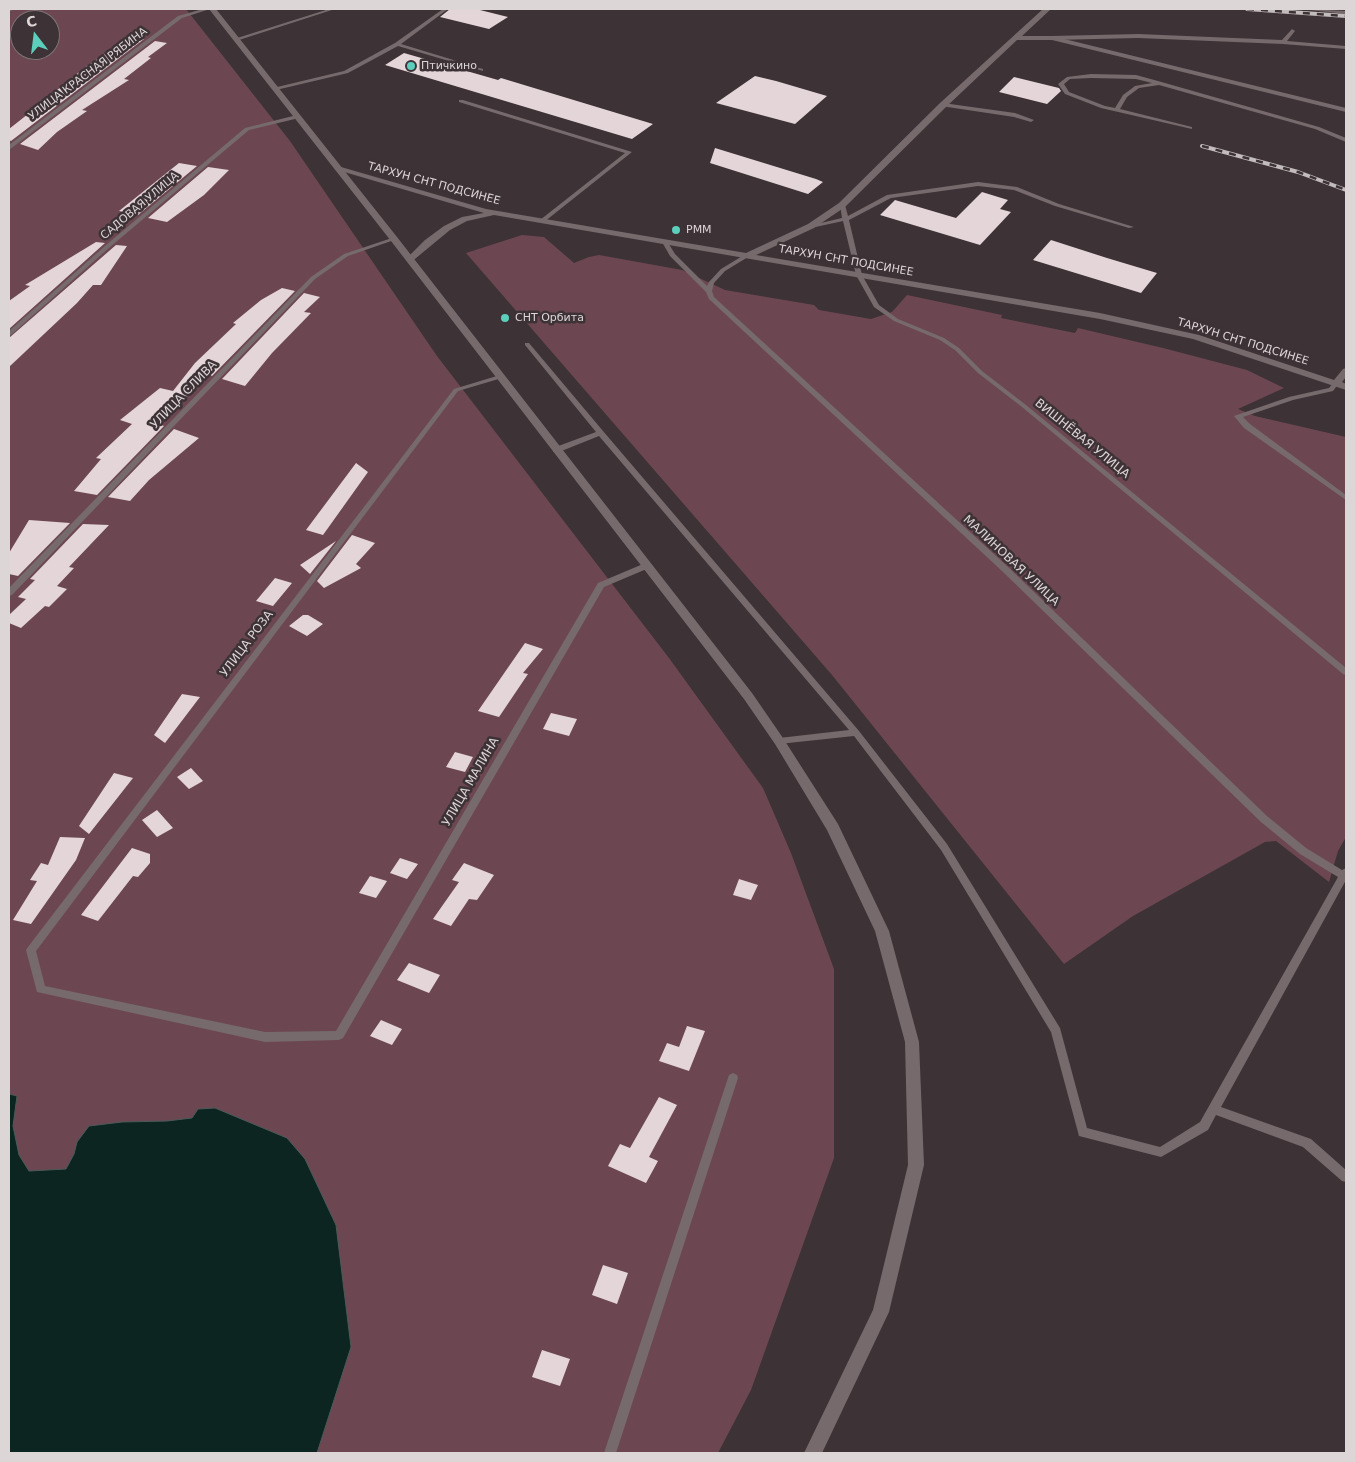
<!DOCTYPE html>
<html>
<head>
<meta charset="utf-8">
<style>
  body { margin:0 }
  #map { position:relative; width:1355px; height:1462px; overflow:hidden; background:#3d3235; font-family:"DejaVu Sans",sans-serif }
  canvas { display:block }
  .frame { position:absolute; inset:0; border:10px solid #ddd6d7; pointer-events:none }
  .north { position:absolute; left:10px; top:10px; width:50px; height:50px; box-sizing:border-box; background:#3d3235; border:1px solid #7d7476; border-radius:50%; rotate:345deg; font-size:14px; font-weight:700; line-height:20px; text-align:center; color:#ddd6d7 }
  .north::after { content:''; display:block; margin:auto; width:18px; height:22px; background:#5bcebc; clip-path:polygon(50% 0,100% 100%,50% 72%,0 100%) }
</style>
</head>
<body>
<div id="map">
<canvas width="1355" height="1462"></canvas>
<div class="frame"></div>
<div class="north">С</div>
</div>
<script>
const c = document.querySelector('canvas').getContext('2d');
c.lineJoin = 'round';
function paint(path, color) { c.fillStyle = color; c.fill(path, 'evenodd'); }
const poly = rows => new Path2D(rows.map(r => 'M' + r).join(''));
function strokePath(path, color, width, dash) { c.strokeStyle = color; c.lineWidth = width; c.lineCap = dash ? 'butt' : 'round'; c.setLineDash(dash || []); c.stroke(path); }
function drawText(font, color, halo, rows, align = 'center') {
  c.font = font + ' "DejaVu Sans",sans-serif'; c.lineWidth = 5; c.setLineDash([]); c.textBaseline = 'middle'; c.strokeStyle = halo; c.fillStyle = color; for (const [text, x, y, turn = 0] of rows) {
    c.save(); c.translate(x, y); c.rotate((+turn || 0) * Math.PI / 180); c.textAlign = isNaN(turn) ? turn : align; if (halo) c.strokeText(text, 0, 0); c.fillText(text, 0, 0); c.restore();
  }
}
paint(poly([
  [9,9,186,9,290,141,437,356,669,658,763,788,791,853,834,969,834,1158,751,1390,718,1453,9,1453],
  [20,20,50,20,50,50,20,50],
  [522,235,544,237,574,263,589,257,599,255,671,268,682,270,725,290,814,305,819,310,871,319,892,312,907,295,1002,315,1001,318,1075,333,1078,328,1163,348,1247,370,1284,388,1238,409,1255,416,1346,437,1346,837,1338,851,1329,882,1276,841,1265,842,1133,916,1064,964,832,675,466,253]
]), '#6c4752');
const water = poly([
  [9,1094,17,1096,13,1126,19,1155,29,1171,66,1169,74,1154,77,1142,89,1126,122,1122,167,1121,192,1118,198,1109,215,1108,287,1138,305,1159,336,1225,351,1347,317,1453,9,1453,9,1094]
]);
paint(water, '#0c2521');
strokePath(water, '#4b5a58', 1);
paint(poly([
  [450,9,476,9,508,17,489,29,440,17],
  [132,37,144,39,11,141,9,140,9,129,42,103,39,102,63,86,85,67],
  [155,41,167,43,148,57,151,58,124,79,129,80,82,110,87,111,57,132,38,150,20,144],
  [404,53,498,80,501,78,653,124,632,139,385,65],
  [755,76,776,81,827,96,795,124,716,103],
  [1014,77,1059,88,1061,91,1047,104,999,92],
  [715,148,816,179,823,182,808,194,710,163],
  [179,163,197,166,138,215,119,211],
  [208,167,229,170,204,195,167,222,148,218],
  [982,192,1008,200,1000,209,1011,212,980,245,880,215,895,200,956,218],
  [1051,240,1107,258,1157,273,1141,293,1033,260],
  [96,242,105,243,9,329,9,301,30,286,25,285],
  [116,245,127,246,101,285,93,285,77,303,9,367,9,338],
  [282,288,295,291,212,376,210,375,157,423,164,426,97,495,74,491,101,459,96,458,132,424,120,420,160,388,173,391,195,363,236,324,233,323,261,300],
  [304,293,320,297,304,312,311,313,272,353,245,386,222,379],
  [174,429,199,438,149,480,130,501,108,497],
  [356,463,368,472,323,535,306,530],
  [29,520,70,523,18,576,9,574,9,553],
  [83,524,109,525,69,567,74,568,57,586,67,589,49,607,45,606,21,628,9,623,9,615,26,599,18,597,35,580,30,579],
  [352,535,375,543,356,564,361,568,324,588,317,581],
  [336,541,310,574,300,565],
  [275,578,292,583,273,606,256,601],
  [303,615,308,615,323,624,307,636,289,626],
  [525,643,543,649,523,673,528,674,499,717,478,711],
  [182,694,200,697,165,743,154,735],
  [551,713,577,719,569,736,543,729],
  [455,752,473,757,465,772,446,767],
  [191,768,203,781,189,789,177,777],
  [114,773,133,778,89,834,79,826],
  [157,810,173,828,157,837,142,820],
  [60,837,85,838,76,860,31,924,13,920,37,881,30,880,41,863,48,865],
  [132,848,150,854,150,863,138,877,133,876,98,921,81,915],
  [400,858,418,864,407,879,390,873],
  [464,863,494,875,477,900,469,899,451,926,433,919,459,882,452,880],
  [370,876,387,881,376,898,359,893],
  [739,879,758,885,751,900,733,895],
  [409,963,440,975,429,993,397,980],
  [381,1020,402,1029,392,1045,370,1036],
  [687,1026,705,1031,689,1071,659,1061,667,1043,679,1047],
  [659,1097,677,1105,649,1157,658,1161,646,1183,608,1166,620,1144,630,1148],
  [603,1265,628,1273,617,1304,592,1295],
  [542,1350,570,1359,560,1386,532,1377]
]), '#e4d5d9');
paint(poly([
  [9,9,14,9,9,12,9,9],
  [203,9,210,9,182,18,9,150,9,145,178,16,203,9],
  [329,9,335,9,239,40,234,39,329,9],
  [443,9,448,9,401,44,483,69,483,71,398,46,348,73,276,90,273,88,344,71,395,43,443,9],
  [1307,9,1346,11,1346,14,1309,10,1307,9],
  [1292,29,1295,31,1287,41,1346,46,1346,49,1283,44,1138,38,1052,40,1049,38,1052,36,1138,34,1282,40,1292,29],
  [1091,74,1136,75,1158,81,1319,127,1346,138,1346,142,1315,129,1159,85,1139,88,1127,97,1120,109,1192,127,1192,129,1101,108,1065,94,1058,84,1067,77,1091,74],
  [1091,78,1136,79,1152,83,1135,86,1123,95,1115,108,1105,106,1069,92,1064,84,1070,79,1091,78],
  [459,100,463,100,632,152,544,222,540,222,540,220,625,153,459,102,459,100],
  [943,103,1015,113,1034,120,1031,122,1014,117,941,106,941,104,943,103],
  [297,115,300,117,299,118,249,130,110,247,11,335,9,336,9,331,106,245,245,128,297,115],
  [978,182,1017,187,1059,204,1134,227,1129,228,1055,206,1014,190,978,186,891,198,849,220,862,275,879,305,898,319,944,338,959,348,982,371,1026,405,1346,668,1346,675,1343,674,1022,407,978,373,955,350,940,340,894,321,874,307,856,275,843,221,811,228,808,226,842,218,840,204,845,205,848,216,887,195,978,182],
  [392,238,397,239,348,256,315,279,12,595,9,596,9,588,311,277,344,254,392,238],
  [665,240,667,241,675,254,707,286,709,282,721,269,744,255,748,255,748,257,725,271,714,283,712,291,714,297,1008,567,1267,816,1306,848,1342,870,1346,868,1346,880,1221,1107,1311,1139,1346,1170,1346,1182,1342,1181,1303,1147,1216,1115,1208,1130,1161,1157,1079,1136,1051,1032,941,850,854,736,779,744,776,743,775,741,776,739,779,738,849,730,599,436,559,452,553,452,553,448,596,432,525,345,525,343,529,343,603,431,859,731,947,844,1060,1028,1087,1128,1160,1147,1200,1122,1338,877,1300,854,1261,822,1002,571,709,299,706,292,670,256,662,242,665,240],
  [500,375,502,376,502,378,458,391,36,951,45,986,265,1032,336,1031,598,583,643,564,649,564,650,566,649,568,604,587,343,1038,339,1040,265,1042,37,992,26,950,28,947,454,389,500,375],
  [1336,381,1339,383,1333,391,1293,400,1243,417,1250,424,1346,495,1346,500,1244,428,1234,416,1289,397,1329,388,1334,382,1336,381],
  [733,1073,737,1075,738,1078,616,1453,604,1453,728,1078,729,1075,733,1073]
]), '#766a6d');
paint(poly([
  [1043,9,1051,9,1022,36,1052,36,1346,108,1346,112,1052,40,1017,40,946,107,845,207,814,228,756,255,1100,313,1199,335,1334,380,1343,369,1346,368,1346,377,1342,382,1346,384,1346,390,1193,339,1100,319,494,215,467,221,450,230,410,263,406,260,407,258,425,240,444,226,462,217,484,213,334,169,341,167,486,209,746,253,808,224,839,203,940,103,1043,9]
]), '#766a6d');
paint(poly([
  [209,9,216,9,397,237,752,693,783,738,838,824,889,931,919,1042,924,1165,889,1312,822,1453,804,1453,873,1310,908,1165,905,1042,875,931,827,830,775,744,744,699,391,241,209,9]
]), '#766a6d');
const rail = poly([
  [1247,9,1346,16],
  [1202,146,1298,172,1346,190]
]);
strokePath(rail, '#c3bcbd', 4);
strokePath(rail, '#3d3235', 2.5, [7]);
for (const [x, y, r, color] of [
  [411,66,5,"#5bcebc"],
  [676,230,5,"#5bcebc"],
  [505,318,5,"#5bcebc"]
]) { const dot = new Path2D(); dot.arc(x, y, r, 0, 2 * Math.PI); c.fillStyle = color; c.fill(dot); strokePath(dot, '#3d3235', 2); }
drawText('11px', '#ddd6d7', '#3d3235', [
  ["Птичкино",421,66],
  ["РММ",686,230],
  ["СНТ Орбита",515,318]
], 'left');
drawText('11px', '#ddd6d7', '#3d3235', [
  ["УЛИЦА КРАСНАЯ РЯБИНА",88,74,-37],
  ["ТАРХУН СНТ ПОДСИНЕЕ",434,184,15],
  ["САДОВАЯ УЛИЦА",140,206,-40],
  ["ТАРХУН СНТ ПОДСИНЕЕ",846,261,10],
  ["ТАРХУН СНТ ПОДСИНЕЕ",1243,342,17]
]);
drawText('12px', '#ddd6d7', '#3d3235', [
  ["УЛИЦА СЛИВА",184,395,-46],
  ["ВИШНЁВАЯ УЛИЦА",1082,439,39],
  ["МАЛИНОВАЯ УЛИЦА",1011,561,43],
  ["УЛИЦА РОЗА",247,644,-53],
  ["УЛИЦА МАЛИНА",471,782,-60]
]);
</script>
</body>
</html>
